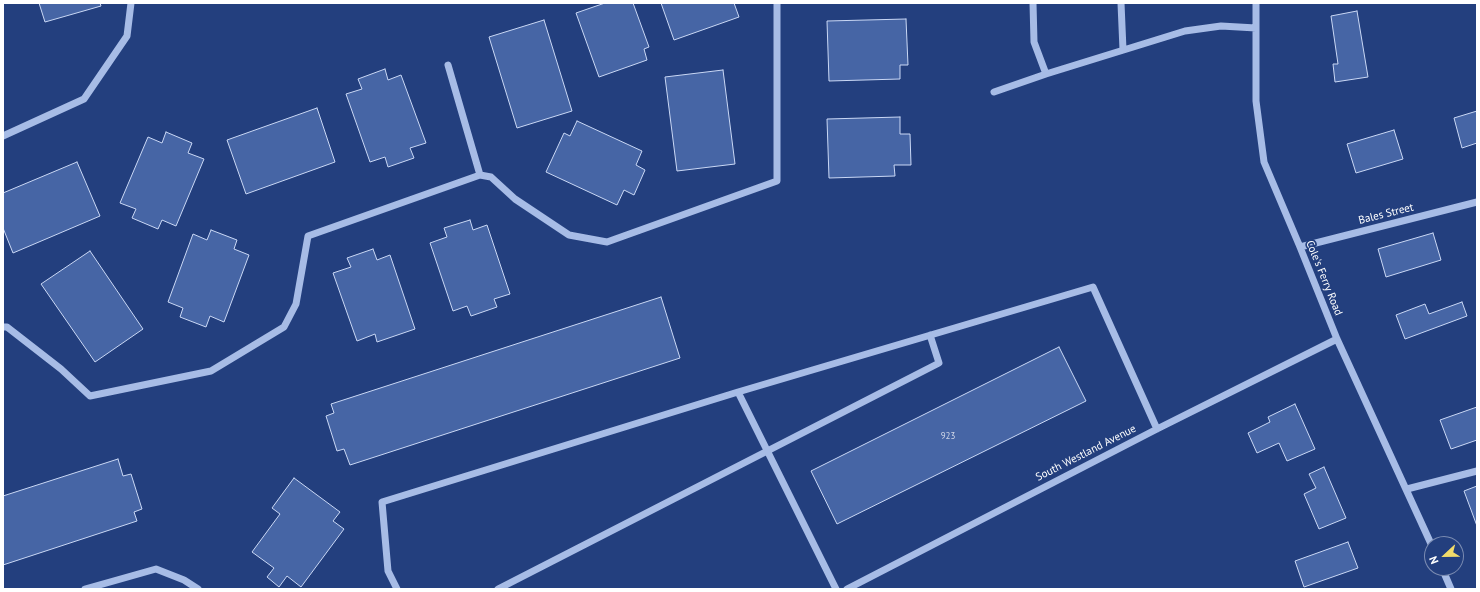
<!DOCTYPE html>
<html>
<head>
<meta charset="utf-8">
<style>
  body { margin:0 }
  #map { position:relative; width:1480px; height:592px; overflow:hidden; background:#233f7e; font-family:"PT Sans",sans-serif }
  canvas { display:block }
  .frame { position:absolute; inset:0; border:4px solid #fff; pointer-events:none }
  .north { position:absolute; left:1424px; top:536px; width:40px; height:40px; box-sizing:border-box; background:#233f7e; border:1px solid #7b8cb2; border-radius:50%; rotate:248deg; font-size:11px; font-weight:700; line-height:16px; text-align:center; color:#fff }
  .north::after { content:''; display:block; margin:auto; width:14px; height:18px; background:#f2dc6a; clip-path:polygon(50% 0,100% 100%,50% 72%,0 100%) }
</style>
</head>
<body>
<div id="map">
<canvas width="1480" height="592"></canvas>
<div class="frame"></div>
<div class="north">N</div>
</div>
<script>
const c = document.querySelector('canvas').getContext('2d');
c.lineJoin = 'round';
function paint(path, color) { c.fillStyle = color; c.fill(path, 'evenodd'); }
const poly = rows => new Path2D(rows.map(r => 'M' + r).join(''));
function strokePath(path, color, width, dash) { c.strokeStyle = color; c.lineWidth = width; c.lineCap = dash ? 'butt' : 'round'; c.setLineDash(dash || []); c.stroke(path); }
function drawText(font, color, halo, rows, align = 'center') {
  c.font = font + ' "PT Sans",sans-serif'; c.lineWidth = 3.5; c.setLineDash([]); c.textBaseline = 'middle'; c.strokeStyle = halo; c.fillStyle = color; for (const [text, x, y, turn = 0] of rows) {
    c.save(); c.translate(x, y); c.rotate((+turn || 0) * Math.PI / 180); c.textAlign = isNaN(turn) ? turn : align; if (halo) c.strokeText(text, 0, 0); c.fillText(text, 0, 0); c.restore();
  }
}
const building = poly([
  [39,3,100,3,101,6,45,22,39,3],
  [605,3,633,3,649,47,644,49,647,60,599,77,576,13,605,3],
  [661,3,734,3,739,17,674,40,661,3],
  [1357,11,1368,77,1335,82,1333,64,1338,64,1331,16,1357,11],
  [906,19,908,65,900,65,900,79,829,81,827,21,906,19],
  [544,20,572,111,517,128,489,37,544,20],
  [385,69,388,80,401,75,426,143,410,148,414,158,388,167,385,157,370,162,346,94,362,89,358,79,385,69],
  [723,70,735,164,677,171,665,77,723,70],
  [317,108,335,162,246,194,227,140,317,108],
  [1477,111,1477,143,1462,148,1454,118,1477,111],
  [900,117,900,134,910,134,911,165,894,165,895,176,829,178,827,119,900,117],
  [577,121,642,151,636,165,645,170,634,195,624,190,617,205,546,172,564,133,570,136,577,121],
  [1394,130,1403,159,1356,173,1347,144,1394,130],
  [166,132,192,143,188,153,204,159,176,226,162,220,158,229,132,218,136,209,120,203,148,137,162,143,166,132],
  [77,162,100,216,13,253,3,228,3,193,77,162],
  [470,220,473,230,487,225,510,294,494,299,497,307,471,316,467,306,453,311,430,243,447,237,444,228,470,220],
  [211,230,237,240,234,249,249,255,224,322,210,316,206,327,180,317,183,308,168,302,193,234,207,240,211,230],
  [1433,233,1441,260,1386,277,1378,249,1433,233],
  [373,249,377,260,390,255,415,329,377,342,375,334,357,341,333,273,351,267,347,258,373,249],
  [90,251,143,329,95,362,41,284,90,251],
  [661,297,680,358,350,465,344,449,337,451,326,416,334,413,331,404,661,297],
  [1462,302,1467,316,1405,339,1396,315,1425,304,1429,314,1462,302],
  [1059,347,1086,401,837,524,811,471,1059,347],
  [1295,404,1315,449,1287,461,1279,443,1257,453,1248,433,1270,422,1268,417,1295,404],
  [1477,407,1477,440,1451,449,1440,420,1477,407],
  [118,459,123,476,131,474,142,509,134,512,137,521,3,565,3,496,118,459],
  [1324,467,1346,518,1319,529,1304,494,1316,488,1309,474,1324,467],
  [294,478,340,512,333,521,344,529,301,587,287,576,279,587,267,577,274,568,252,552,280,514,272,508,294,478],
  [1477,486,1477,526,1464,491,1477,486],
  [1348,542,1358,568,1304,587,1295,561,1348,542]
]);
paint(building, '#4665a5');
strokePath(building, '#cad8f5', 1);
strokePath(poly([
  [1121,3,1123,50],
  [1256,3,1256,101,1264,162,1300,247,1337,339,1432,546],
  [448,65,480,175],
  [1046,74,1185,31,1221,26,1256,28],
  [994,92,1046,74,1034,42,1033,3],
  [3,136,84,99,127,36,131,3],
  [1300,247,1477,202],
  [3,327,7,327,61,369,90,396,211,371,284,327,296,304,308,236,480,175,491,177,515,199,569,235,607,242,777,181,777,3],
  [738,392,1093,287,1157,429],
  [1407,489,1477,471],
  [1442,568,1451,589],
  [85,589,156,569,184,580,198,589],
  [397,589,388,571,382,502,738,392,836,589],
  [498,589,939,363,930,335],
  [847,589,1157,429,1337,339]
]), '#a7bce6', 7);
drawText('9px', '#d1d8e8', null, [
  ["923",948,436]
]);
drawText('11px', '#fff', '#233f7e', [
  ["Bales Street",1386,214,-14],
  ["Cole's Ferry Road",1324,278,68],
  ["South Westland Avenue",1086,453,-27]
]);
</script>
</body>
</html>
